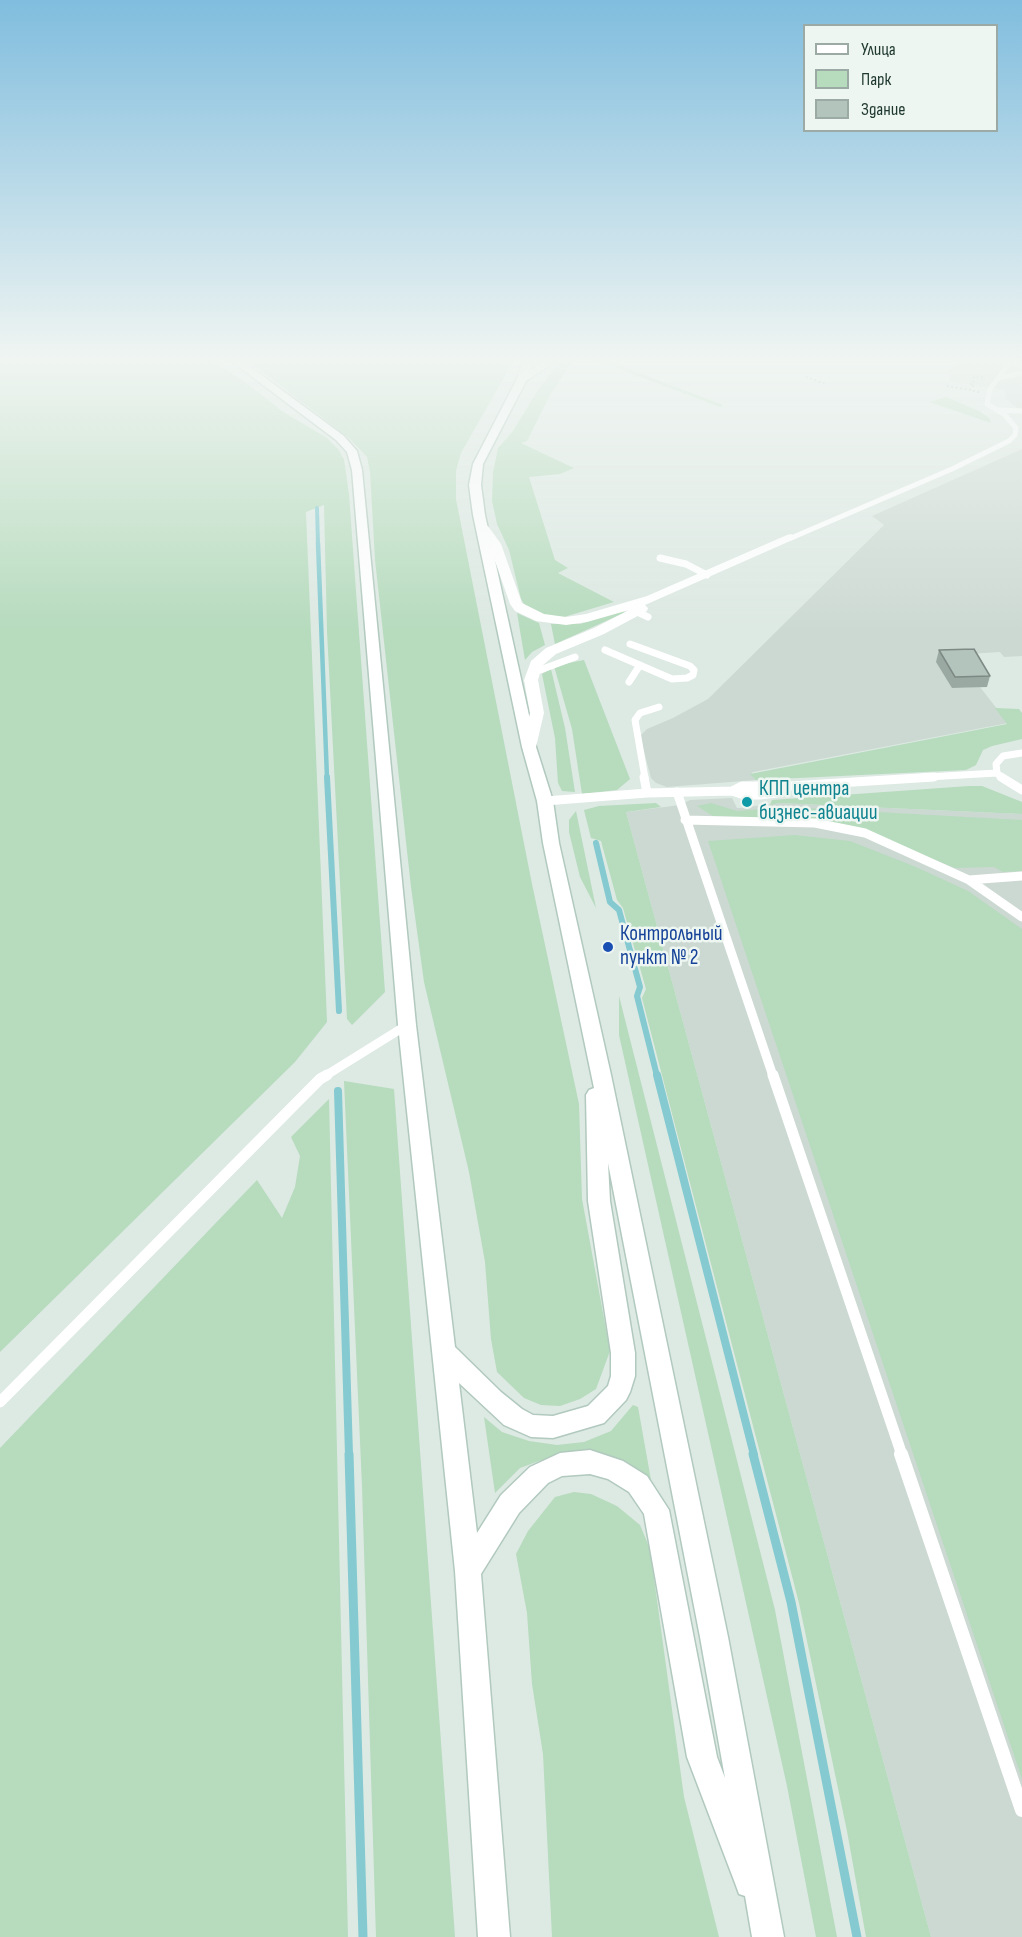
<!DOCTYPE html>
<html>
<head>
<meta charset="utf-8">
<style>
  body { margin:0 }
  #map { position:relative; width:1022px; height:1937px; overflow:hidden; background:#dde9e3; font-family:"Sofia Sans Condensed",sans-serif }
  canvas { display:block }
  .legend { position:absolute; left:803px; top:24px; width:195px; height:108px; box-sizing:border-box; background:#eef6f1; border:2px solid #9baaa4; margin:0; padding:8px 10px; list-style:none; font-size:18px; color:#1f3930 }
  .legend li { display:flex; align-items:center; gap:12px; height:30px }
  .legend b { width:30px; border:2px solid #9baaa4 }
</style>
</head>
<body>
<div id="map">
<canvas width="1022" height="1937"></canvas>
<ul class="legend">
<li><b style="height:8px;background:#fff"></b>Улица</li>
<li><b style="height:16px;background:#b6dbbd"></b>Парк</li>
<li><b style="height:16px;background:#b3c4bc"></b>Здание</li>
</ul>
</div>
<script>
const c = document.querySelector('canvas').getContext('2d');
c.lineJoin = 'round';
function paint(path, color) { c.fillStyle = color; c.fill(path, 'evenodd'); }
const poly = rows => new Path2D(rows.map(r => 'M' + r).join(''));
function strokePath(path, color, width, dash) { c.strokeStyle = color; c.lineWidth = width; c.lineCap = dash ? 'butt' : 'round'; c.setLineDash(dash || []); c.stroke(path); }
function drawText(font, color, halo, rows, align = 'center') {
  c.font = font + ' "Sofia Sans Condensed",sans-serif'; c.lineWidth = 5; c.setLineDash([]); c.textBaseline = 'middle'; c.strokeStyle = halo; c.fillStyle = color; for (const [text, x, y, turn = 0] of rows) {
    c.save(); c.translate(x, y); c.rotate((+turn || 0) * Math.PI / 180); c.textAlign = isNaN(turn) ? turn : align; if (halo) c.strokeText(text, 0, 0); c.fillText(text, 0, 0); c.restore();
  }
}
paint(poly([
  [965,360,1022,360,1022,412,1006,399,1005,390,951,382,948,370],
  [1022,449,1022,656,1004,657,1000,652,953,655,952,688,980,687,1008,723,753,772,751,774,756,780,667,787,656,783,651,778,640,736,647,729,673,718,708,699,884,525,872,516],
  [732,798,737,808,740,808,779,803,1022,814,1022,1937,931,1937,626,812,680,805,690,800]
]), '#ccd9d2');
paint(poly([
  [0,360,212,360,245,382,282,411,327,438,338,449,344,459,349,494,385,992,352,1025,347,1019,327,631,324,505,306,512,327,1022,295,1062,0,1352],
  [247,360,514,360,461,453,456,471,456,499,532,884,579,1104,582,1199,610,1351,596,1389,580,1399,560,1406,541,1405,524,1398,497,1372,491,1339,485,1262,469,1172,424,982,411,887,375,560,370,472,367,457,349,438],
  [561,360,573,360,550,395,527,441,521,443,574,468,560,474,529,477,555,560,568,568,558,573,614,602,564,617,547,616,525,606,521,599,509,550,497,524,492,501,493,472,498,448,513,431,538,390],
  [595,360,605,360,723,405,720,407],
  [946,397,979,411,989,418,991,423,929,402],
  [621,611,626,612,555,644,551,624,580,624],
  [517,613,539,623,545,645,532,652,525,660],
  [584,660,630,779,617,790,582,794,572,729,554,666],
  [551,669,565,728,575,792,562,791,558,783,555,738,542,674],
  [995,708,1019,709,1022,713,1022,739,992,746,983,750,976,765,966,770,756,780,750,774,1007,724],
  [969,786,982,786,1022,802,1022,814,779,803,770,805,772,800],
  [656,803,661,807,626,812,931,1937,866,1937,847,1831,799,1603,642,998,646,989,623,908,617,900,601,841,591,838,584,810,599,806],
  [711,803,737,811,786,807,1022,820,1022,871,1003,872,994,867,955,868,859,829,795,820,713,816,697,806],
  [576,811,596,908,580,877,569,832,569,820],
  [795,835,850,841,916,867,968,891,1022,929,1022,1779,708,841],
  [619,996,775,1610,837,1937,816,1937,787,1786,619,1035],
  [344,1081,394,1089,455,1937,376,1937,362,1486],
  [329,1099,348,1937,0,1937,0,1448,257,1180,282,1218,295,1187,300,1156,291,1137],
  [633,1405,638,1407,651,1480,648,1481,619,1459,590,1451,539,1461,520,1468,495,1493,484,1417,502,1432,529,1441,557,1445,584,1442,611,1431],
  [574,1492,591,1494,617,1506,640,1525,650,1549,684,1797,719,1937,552,1937,543,1754,532,1684,527,1613,516,1554,528,1531,555,1497]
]), '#b6dbbd');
strokePath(poly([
  [317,508,318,545]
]), '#84cad0', 4);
strokePath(poly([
  [318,543,327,778]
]), '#84cad0', 4.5);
strokePath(poly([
  [327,777,339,1011],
  [596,843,610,902,619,910,640,987,637,996,657,1076]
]), '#84cad0', 6);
strokePath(poly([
  [657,1075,754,1455],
  [338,1091,349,1455]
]), '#84cad0', 8);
strokePath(poly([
  [349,1454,363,1937],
  [753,1454,791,1602,857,1937]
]), '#84cad0', 9);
const secondary = poly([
  [230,360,241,360,344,436,357,451,362,470,416,1025,455,1347,501,1392,522,1409,533,1415,553,1416,588,1406,608,1386,611,1376,611,1353,588,1201,586,1095,589,1090,594,1088,543,843,537,801,522,747,473,515,469,485,473,464,517,379,523,360,533,360,530,370,545,360,557,360,526,381,483,464,481,485,485,515,536,747,553,801,559,843,611,1075,728,1637,784,1937,752,1937,745,1896,739,1894,735,1883,687,1757,644,1514,629,1492,608,1479,590,1474,562,1476,548,1483,519,1513,481,1574,510,1937,478,1937,455,1571,398,1025,352,470,347,452,336,440,230,360],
  [608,1163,700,1637,725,1778,717,1757,669,1510,647,1476,623,1461,590,1450,560,1453,530,1467,501,1495,477,1533,459,1383,504,1425,531,1437,553,1438,604,1423,626,1400,630,1392,635,1376,635,1353,610,1201,608,1163]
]);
strokePath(secondary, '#b1c9be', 3);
strokePath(poly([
  [806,377,826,384],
  [947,386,970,390],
  [979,392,970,390,973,386,970,384,973,384,974,376,983,377]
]), '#7ead9a', 2, [1.5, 3]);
strokePath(poly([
  [1010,360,1022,366],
  [998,378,1022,373],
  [998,410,1022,411],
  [791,538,952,469,1009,441,1015,435,1016,428,1004,414,987,404,990,389,1011,361]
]), '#fff', 5);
strokePath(poly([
  [660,558,686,564,707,575],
  [631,609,648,617],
  [605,650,672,679,687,678,693,675,694,670,690,666,630,644],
  [532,673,575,657],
  [629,682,640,665],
  [645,778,635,720,640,713,659,707],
  [910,778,997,773],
  [1002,778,997,773,996,764,1003,756,1022,753]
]), '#fff', 7);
strokePath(poly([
  [644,777,647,793],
  [1001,777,1022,790],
  [732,791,742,786,790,786,934,777],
  [677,792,773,1076],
  [545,801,647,793,732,791,744,795,760,795,777,793,790,786],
  [685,820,815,823,865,833,969,880,1022,917],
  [969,880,1022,876],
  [325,1076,407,1025]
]), '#fff', 9);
strokePath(poly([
  [773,1075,902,1455],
  [0,1402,320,1079,327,1075]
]), '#fff', 11);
strokePath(poly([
  [901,1454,1022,1810]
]), '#fff', 14);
paint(poly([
  [484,525,488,526,501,544,522,603,544,614,566,617,586,614,647,596,787,535,791,534,797,538,645,605,648,608,647,611,604,634,556,654,542,666,538,680,544,713,536,747,529,751,522,747,530,713,524,680,531,661,546,648,594,628,629,610,587,622,566,625,536,621,515,611,510,604,489,544,478,529,484,525]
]), '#fff');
paint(secondary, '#fff');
paint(poly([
  [939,650,990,676,987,687,952,688,936,662]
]), '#9aa9a2');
const building = poly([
  [974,649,990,676,955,677,939,650,974,649]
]);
paint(building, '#b3c4bc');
strokePath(building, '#7d8984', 1.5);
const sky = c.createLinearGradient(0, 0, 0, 631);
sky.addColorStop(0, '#80bdde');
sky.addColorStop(0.57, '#f0f5f2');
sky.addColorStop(1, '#f0f5f200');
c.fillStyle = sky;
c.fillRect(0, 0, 1022, 631);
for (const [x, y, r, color] of [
  [747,802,6,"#0f9aa8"],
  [608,947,6,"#1a4fb4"]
]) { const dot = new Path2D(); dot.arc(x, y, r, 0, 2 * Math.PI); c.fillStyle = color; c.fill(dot); strokePath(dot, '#eef6f1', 2); }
drawText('21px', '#0d838f', '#eef6f1', [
  ["КПП центра",759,790],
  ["бизнес-авиации",759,814]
], 'left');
drawText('21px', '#164399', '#eef6f1', [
  ["Контрольный",620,935],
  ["пункт № 2",620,959]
], 'left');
</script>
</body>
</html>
